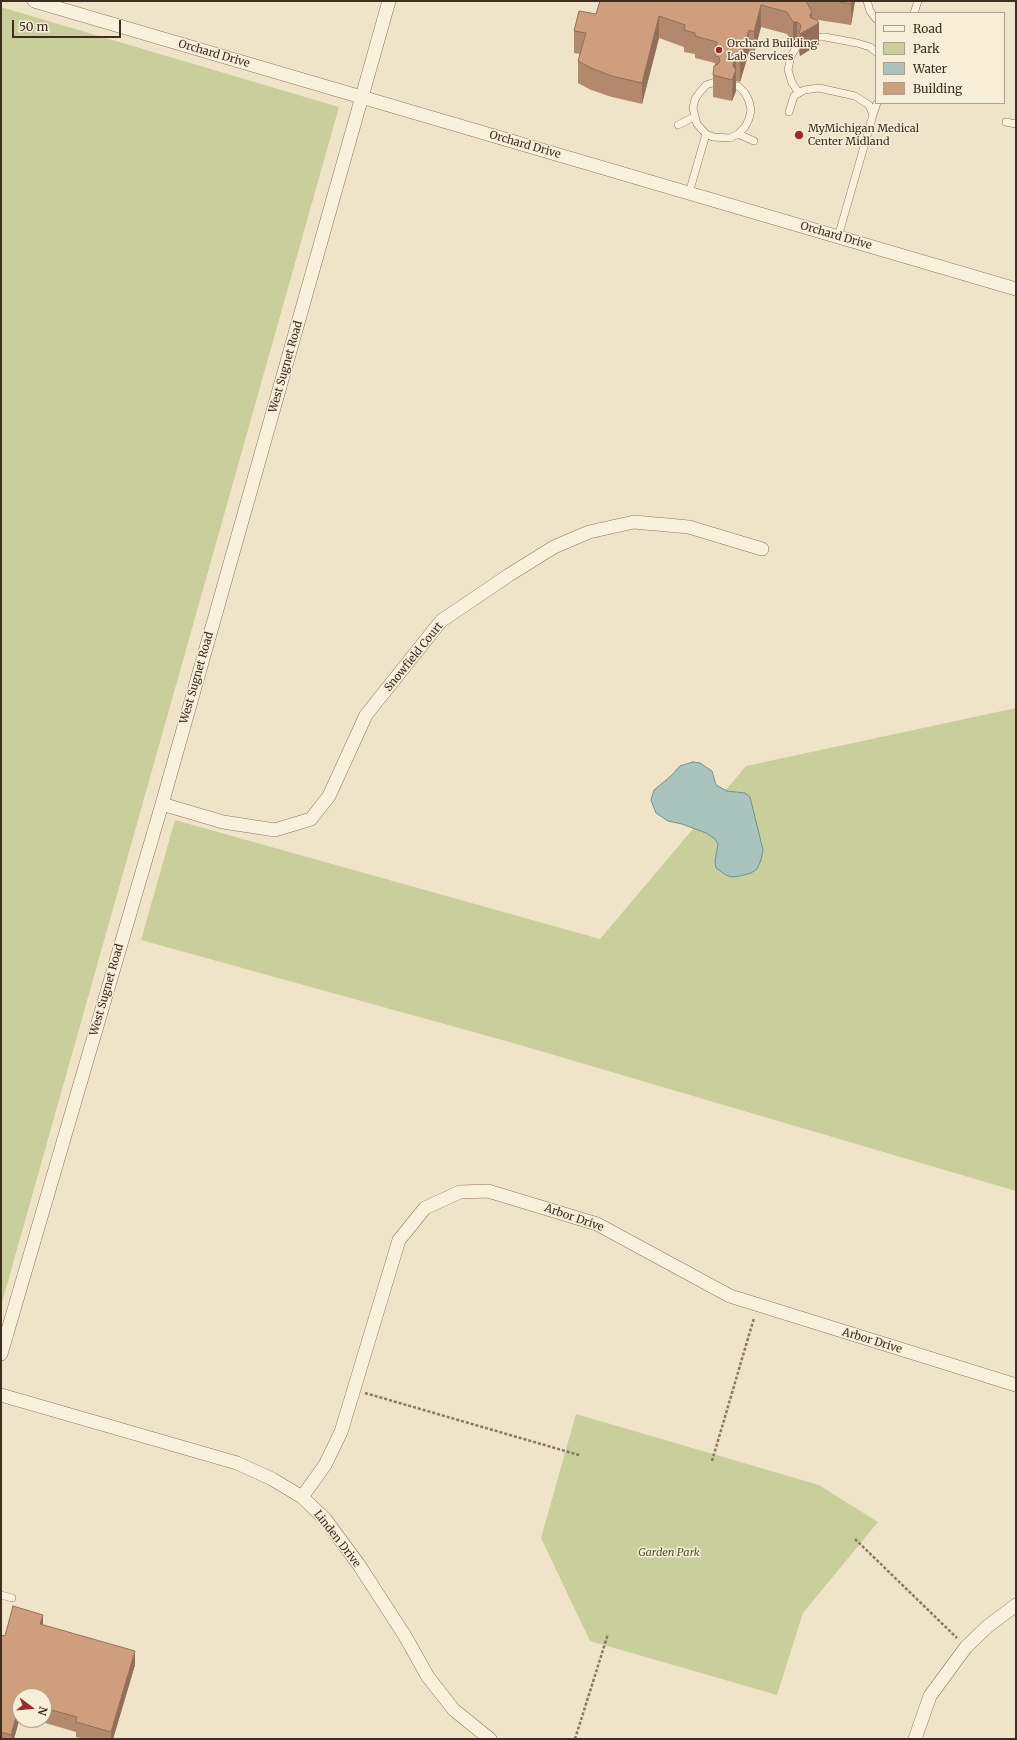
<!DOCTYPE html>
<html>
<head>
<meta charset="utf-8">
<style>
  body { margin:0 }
  #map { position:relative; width:1017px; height:1740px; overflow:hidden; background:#f0e4c8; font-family:Merriweather,serif }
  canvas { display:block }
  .frame { position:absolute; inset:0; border:2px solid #3d2e20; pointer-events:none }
  .legend { position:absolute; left:875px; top:12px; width:130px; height:92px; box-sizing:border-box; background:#f7eed8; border:1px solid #ada18e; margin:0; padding:5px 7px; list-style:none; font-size:12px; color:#3d2e20 }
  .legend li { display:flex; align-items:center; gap:8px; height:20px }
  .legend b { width:20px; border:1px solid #ada18e }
  .north { position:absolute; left:12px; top:1688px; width:40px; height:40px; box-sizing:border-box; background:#f7eed8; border:1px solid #ada18e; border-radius:50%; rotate:106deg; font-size:11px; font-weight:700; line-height:16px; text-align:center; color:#3d2e20 }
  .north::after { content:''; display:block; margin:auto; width:14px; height:18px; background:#9e2a2b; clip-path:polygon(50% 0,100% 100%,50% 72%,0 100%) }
  .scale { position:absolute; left:12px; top:20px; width:109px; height:18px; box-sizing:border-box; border:2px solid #3d2e20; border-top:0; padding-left:5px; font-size:12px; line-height:14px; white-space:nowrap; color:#3d2e20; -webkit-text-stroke:3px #f7eed8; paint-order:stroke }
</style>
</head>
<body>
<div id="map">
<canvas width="1017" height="1740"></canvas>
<div class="frame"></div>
<ul class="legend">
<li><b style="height:5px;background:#faf1dc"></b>Road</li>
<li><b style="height:11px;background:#c9cf9b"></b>Park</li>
<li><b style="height:11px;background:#a9c4bc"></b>Water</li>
<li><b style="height:11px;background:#cf9f7d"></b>Building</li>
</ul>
<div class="north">N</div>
<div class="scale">50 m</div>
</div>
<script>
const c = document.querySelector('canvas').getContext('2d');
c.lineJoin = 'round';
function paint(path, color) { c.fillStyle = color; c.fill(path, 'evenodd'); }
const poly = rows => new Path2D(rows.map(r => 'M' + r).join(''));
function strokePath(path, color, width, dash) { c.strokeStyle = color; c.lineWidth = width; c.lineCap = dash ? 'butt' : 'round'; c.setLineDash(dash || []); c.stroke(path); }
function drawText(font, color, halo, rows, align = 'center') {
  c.font = font + ' Merriweather,serif'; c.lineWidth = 3; c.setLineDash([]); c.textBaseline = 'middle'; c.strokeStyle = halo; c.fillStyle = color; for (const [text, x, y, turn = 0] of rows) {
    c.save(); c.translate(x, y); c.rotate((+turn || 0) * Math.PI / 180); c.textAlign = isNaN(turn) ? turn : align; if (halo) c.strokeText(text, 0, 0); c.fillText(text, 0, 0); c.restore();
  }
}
paint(poly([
  [1,7,339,107,1,1306],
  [1016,708,1016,1191,513,1043,141,940,175,820,600,939,746,766],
  [576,1414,819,1485,878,1522,803,1613,777,1695,590,1641,541,1538]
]), '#c9cf9b');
const water = poly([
  [693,762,700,763,712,771,716,785,727,791,745,793,750,797,763,850,761,860,757,869,751,873,740,876,732,877,726,875,716,868,715,861,718,844,715,839,706,833,682,824,668,821,656,813,651,800,654,790,671,776,680,766,693,762]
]);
paint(water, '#a9c4bc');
strokePath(water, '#6f938a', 1);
const service = poly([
  [867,1,870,11,876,19],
  [914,13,918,1],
  [815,37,825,37,857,43,870,47,876,52],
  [796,48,791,56,788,70,792,83,799,93],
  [715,82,706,85,700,92,695,99,693,108,697,124,706,134,713,137,730,138,738,134,745,127,749,119,751,110,749,101,745,93,738,86],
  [789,112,794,96,804,90,819,88,855,96,869,105,873,115,838,237],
  [873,115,877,103],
  [1006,122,1016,124],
  [678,125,694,117],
  [738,134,754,141],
  [689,193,706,134],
  [1,1595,12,1598]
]);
const minor = poly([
  [34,1,1016,289],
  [162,804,223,822,275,830,311,819,329,796,366,715,441,621,509,575,554,547,589,532,634,522,689,527,762,549],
  [1,1354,162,804,389,1],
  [1,1395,237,1463,272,1479,302,1497,325,1519,359,1565,405,1636,428,1677,454,1710,490,1739],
  [302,1497,325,1465,341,1432,399,1240,425,1208,460,1192,488,1191,597,1224,730,1296,1016,1385],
  [915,1739,930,1696,966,1647,988,1626,1016,1605]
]);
strokePath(service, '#8d765c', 8);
strokePath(minor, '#8d765c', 14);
strokePath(poly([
  [365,1393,579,1455],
  [712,1461,754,1318],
  [855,1539,957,1638],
  [575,1739,608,1634]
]), '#8d765c', 2.5, [3, 2]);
strokePath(service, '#faf1dc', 7);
strokePath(minor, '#faf1dc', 13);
paint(poly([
  [600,1,855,1,851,25,812,19,819,44,800,56,799,53,799,44,797,43,793,44,787,34,761,27,754,53,749,52,740,82,736,81,736,91,732,101,713,97,713,75,715,66,715,63,695,58,695,54,684,52,684,47,659,38,642,104,612,97,591,90,578,83,578,61,580,54,574,53,574,31,596,14],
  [43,1625,135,1665,113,1739,85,1739,76,1737,76,1732,35,1720,44,1720,44,1696,20,1696,20,1717,14,1739,1,1739,1,1635,5,1636]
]), '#b2896c');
paint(poly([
  [851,1,855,1,851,25],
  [761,5,761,27,754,53,754,32],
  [812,12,812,27,819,23,819,44,800,56,800,34],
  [659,16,659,38,642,104,642,83],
  [793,22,797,22,797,43,793,44],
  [749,30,749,52,740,82,740,60],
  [736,60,736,91,732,101,733,63],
  [43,1615,43,1630,40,1624],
  [135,1651,135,1665,113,1739,111,1739,111,1732],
  [20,1702,20,1717,14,1739,11,1739,11,1735]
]), '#916f58');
const building = poly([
  [600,1,806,1,812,12,810,15,811,18,817,20,819,23,800,34,799,32,801,27,800,24,797,22,793,22,787,12,761,5,754,32,749,30,740,60,736,60,733,63,733,66,736,70,732,80,713,75,714,66,718,64,720,61,719,57,715,56,717,42,695,36,695,33,684,30,685,25,659,16,642,83,612,76,591,68,578,61,586,33,574,31,579,11,596,14,600,1],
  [835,1,851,1,851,4,835,1],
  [13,1606,43,1615,40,1624,135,1651,111,1732,76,1722,77,1717,44,1708,44,1696,20,1696,20,1702,11,1735,1,1732,1,1635,5,1636,13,1606]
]);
paint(building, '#cf9f7d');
strokePath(building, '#916f58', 1);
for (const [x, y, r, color] of [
  [719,50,4,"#9e2a2b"],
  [799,135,5,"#9e2a2b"]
]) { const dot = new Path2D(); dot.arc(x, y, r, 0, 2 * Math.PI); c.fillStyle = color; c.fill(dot); strokePath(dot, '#f7eed8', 1.5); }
drawText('11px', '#3d2e20', '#f7eed8', [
  ["Orchard Building",727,44],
  ["Lab Services",727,57],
  ["MyMichigan Medical",808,129],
  ["Center Midland",808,142]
], 'left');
drawText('11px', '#3d2e20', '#f7eed8', [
  ["Orchard Drive",214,54,16],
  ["Orchard Drive",525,145,16],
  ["Orchard Drive",836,236,16],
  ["West Sugnet Road",286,367,-74],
  ["Snowfield Court",414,657,-51],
  ["West Sugnet Road",197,678,-74],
  ["West Sugnet Road",107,990,-74],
  ["Arbor Drive",574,1218,19],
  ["Arbor Drive",872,1341,17],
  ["Linden Drive",337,1539,52]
]);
drawText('italic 11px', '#4d5a26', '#f7eed8', [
  ["Garden Park",669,1553]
]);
</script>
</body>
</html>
